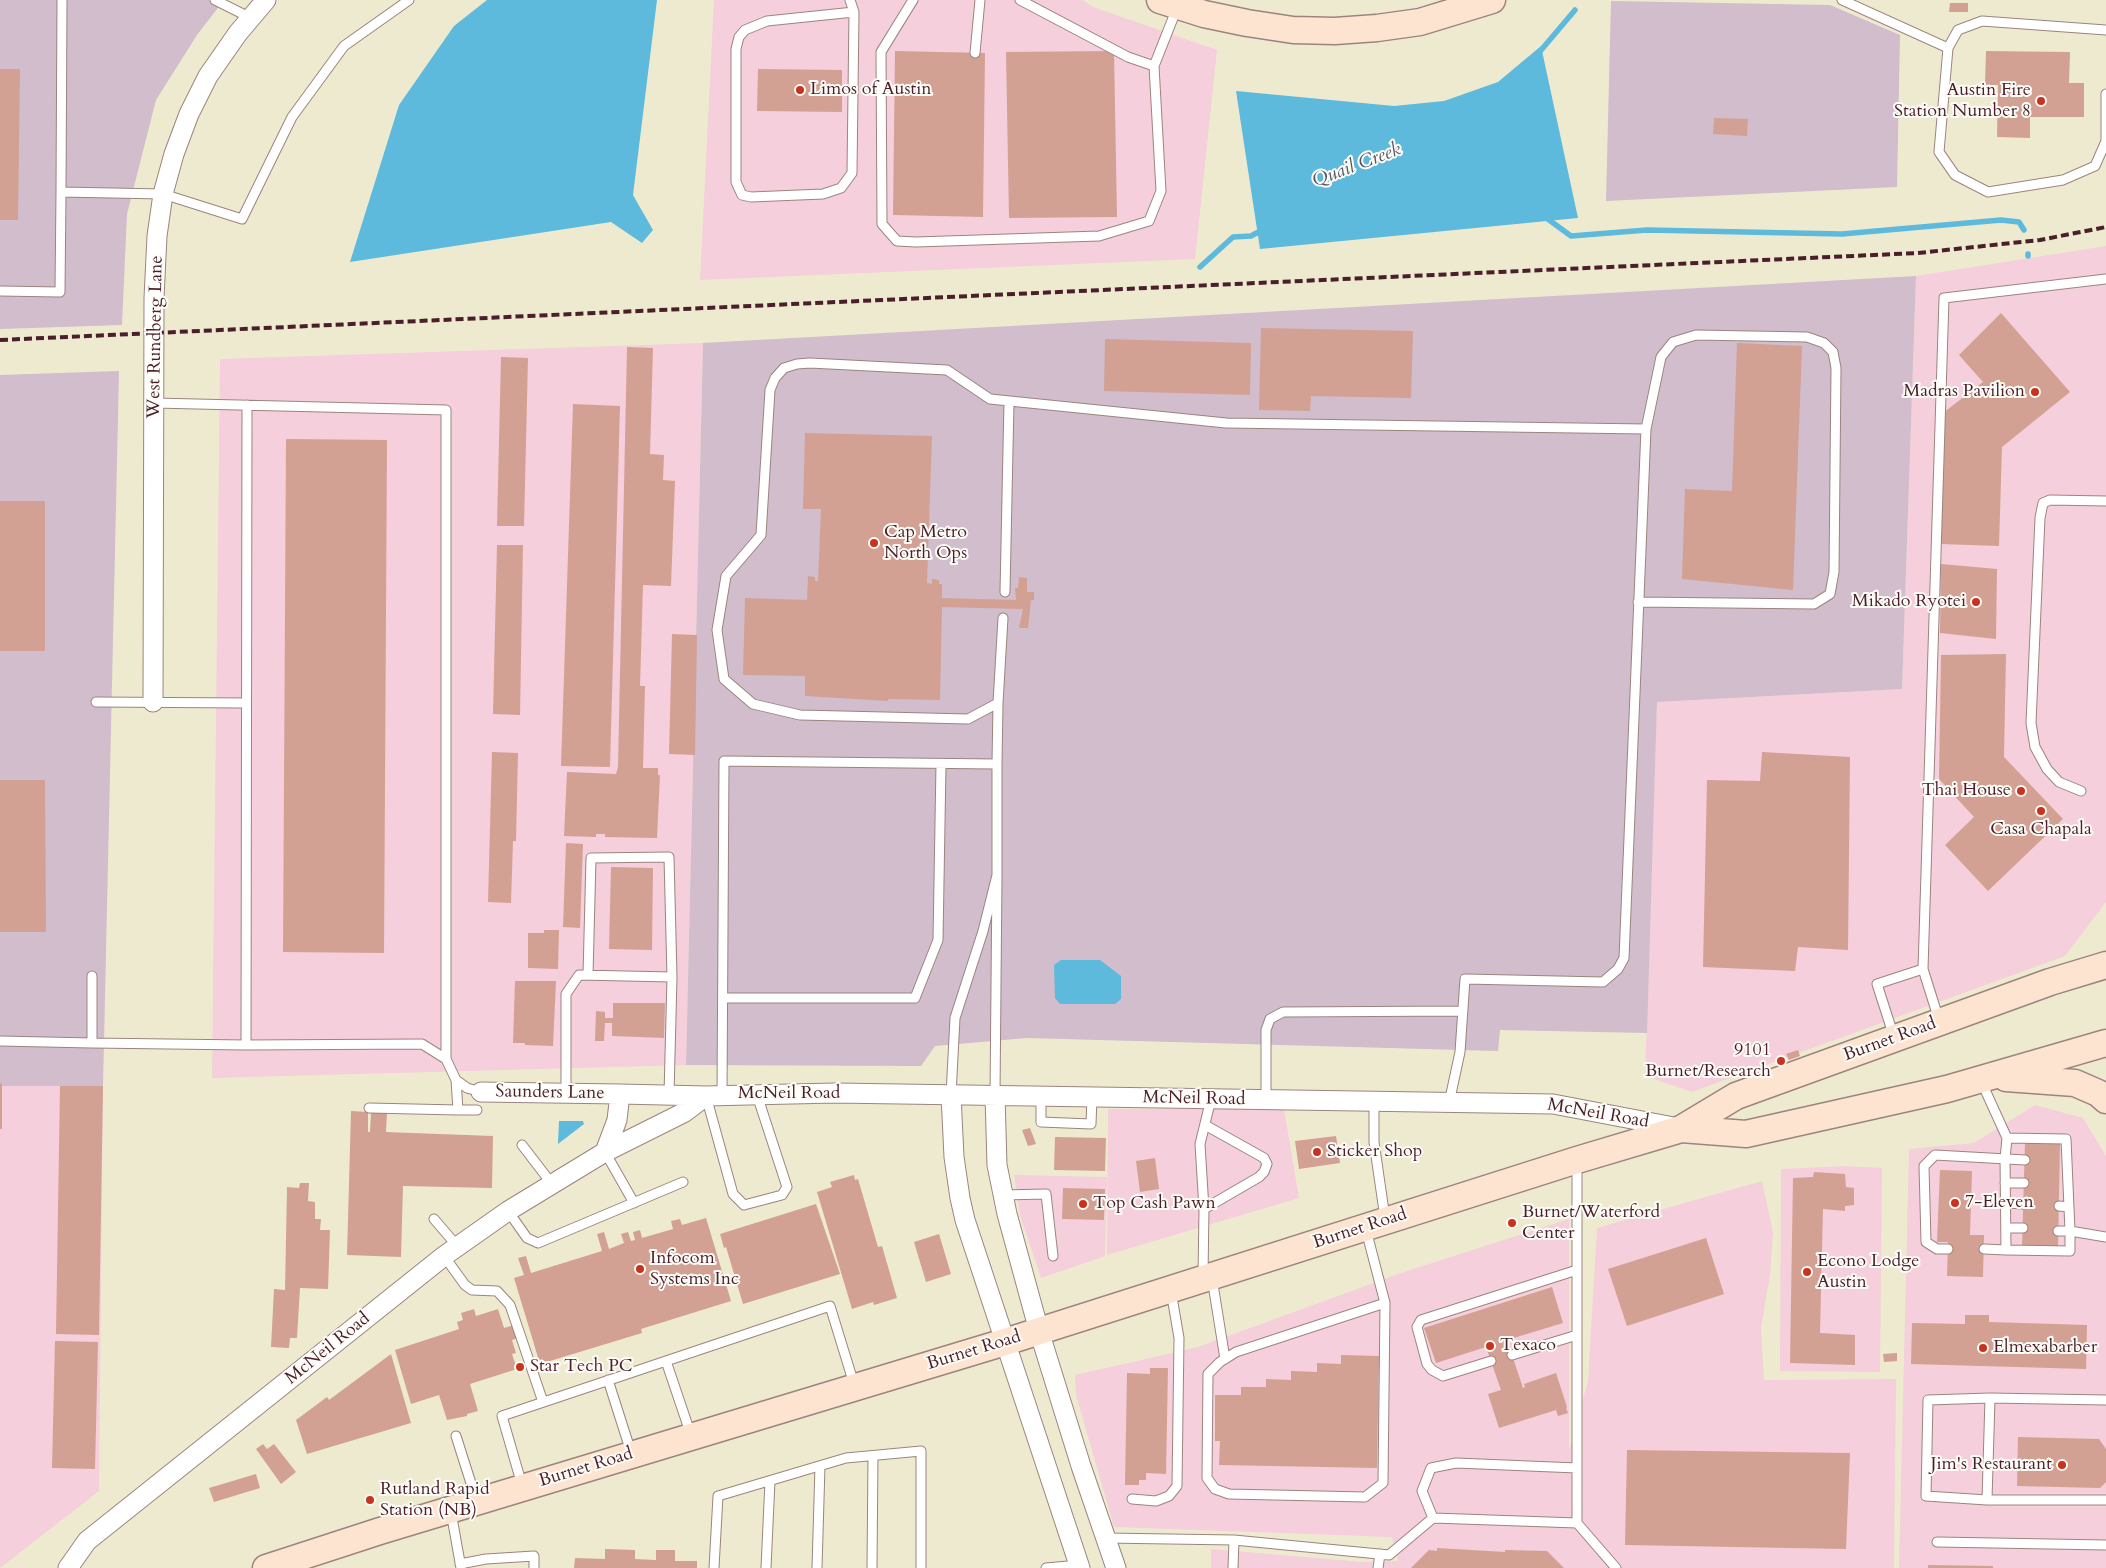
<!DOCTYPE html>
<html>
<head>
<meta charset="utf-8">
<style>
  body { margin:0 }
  canvas { display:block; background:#eeead0 }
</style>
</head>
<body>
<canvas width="2106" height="1568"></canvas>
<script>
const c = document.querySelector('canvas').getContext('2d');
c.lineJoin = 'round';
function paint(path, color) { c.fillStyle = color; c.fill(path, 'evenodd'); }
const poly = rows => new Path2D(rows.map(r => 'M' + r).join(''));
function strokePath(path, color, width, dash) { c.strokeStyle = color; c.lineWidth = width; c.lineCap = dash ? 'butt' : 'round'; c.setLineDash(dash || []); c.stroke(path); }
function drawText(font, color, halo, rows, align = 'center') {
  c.font = font + ' Cardo,serif'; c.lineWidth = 4; c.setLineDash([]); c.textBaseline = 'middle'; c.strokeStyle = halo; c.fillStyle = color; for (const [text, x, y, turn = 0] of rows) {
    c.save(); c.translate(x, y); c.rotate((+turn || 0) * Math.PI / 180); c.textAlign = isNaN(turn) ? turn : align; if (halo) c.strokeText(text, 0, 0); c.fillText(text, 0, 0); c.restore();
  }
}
paint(poly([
  [714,0,1083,0,1093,7,1217,50,1195,259,700,280],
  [2106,246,2106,902,2065,956,1692,1092,1645,1076,1657,702,1902,689,1916,276],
  [703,343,686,1065,212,1078,220,359],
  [0,1086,103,1086,99,1491,0,1568],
  [2035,1105,2083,1118,2106,1156,2106,1568,1899,1568,1909,1149,1974,1143],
  [1108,1109,1284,1109,1299,1198,1107,1255],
  [1845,1166,1882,1168,1880,1372,1780,1371,1781,1169],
  [1014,1175,1107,1177,1105,1256,1041,1278,1020,1215],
  [1762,1181,1773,1232,1770,1275,1761,1327,1764,1380,1896,1379,1894,1568,1211,1568,1211,1549,1363,1562,1398,1561,1392,1537,1114,1527,1076,1395,1075,1375,1198,1347,1401,1273,1569,1219,1569,1451,1588,1381,1597,1228]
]), '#f5cfdb');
paint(poly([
  [0,0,224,0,197,35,156,100,127,214,122,325,0,329],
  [1611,1,1830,5,1900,35,1897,187,1606,201],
  [1916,276,1902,689,1657,702,1647,1033,1500,1030,1498,1051,1027,1038,935,1046,921,1066,686,1065,703,343],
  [119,371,103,1086,0,1086,0,375]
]), '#d1bdcc');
paint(poly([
  [487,0,657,0,633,195,653,230,642,243,611,222,350,262,399,105,454,26],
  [1541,46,1578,218,1260,249,1236,91,1394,106,1444,101,1498,82],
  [1061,960,1100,960,1121,976,1121,999,1115,1004,1060,1004,1055,998,1054,965],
  [559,1121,583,1121,584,1124,558,1144]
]), '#5ebadc');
strokePath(poly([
  [1537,55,1575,10],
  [1545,217,1571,236,1647,230,1842,234,2001,220,2019,222,2024,230],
  [2028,254,2028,256],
  [1200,267,1233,237,1251,236,1264,229]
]), '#5ebadc', 5.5);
paint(poly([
  [1950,3,1968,3,1968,12,1949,12],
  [895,51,985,53,983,217,893,215],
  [1114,51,1117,217,1009,218,1006,52],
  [1986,51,2070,52,2069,83,2084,83,2084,117,2030,117,2030,138,1997,137,1998,85,1985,85],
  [0,69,20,69,18,220,0,220],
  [758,69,842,70,842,112,757,111],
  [1714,118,1748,119,1747,136,1713,134],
  [2001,313,2070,392,2002,447,1999,546,1941,544,1943,413,1983,382,1959,355],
  [1261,328,1413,331,1411,398,1311,396,1310,411,1259,410],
  [1105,339,1251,343,1250,395,1104,391],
  [1737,343,1802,346,1793,590,1682,579,1685,489,1732,491],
  [627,347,653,348,650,454,664,455,663,480,675,481,671,586,643,585,640,686,645,686,643,768,658,768,658,775,660,775,657,838,605,837,605,834,596,834,596,837,564,836,567,772,616,774,618,767],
  [501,357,528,358,524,526,497,526],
  [573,404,620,406,610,767,561,766],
  [805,433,932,436,927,583,932,584,932,579,939,580,939,584,942,584,942,598,1016,600,1015,588,1018,588,1019,577,1027,578,1027,592,1034,592,1034,600,1031,600,1028,628,1019,628,1023,609,942,607,940,700,888,699,888,701,805,696,805,676,743,675,745,598,807,600,808,576,815,577,815,581,818,581,821,509,803,509],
  [286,439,387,440,384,953,283,952],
  [0,501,45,501,45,651,0,651],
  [497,545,523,545,520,715,493,714],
  [1941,564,1997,569,1996,639,1940,633],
  [672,634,697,635,695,755,669,754],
  [2006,654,2004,757,2063,819,1988,891,1945,845,1974,817,1939,779,1941,655],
  [492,752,518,753,516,841,513,841,511,903,488,902],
  [1762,752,1850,757,1848,950,1798,947,1795,971,1703,967,1707,780,1760,781],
  [0,780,45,780,46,932,0,932],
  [566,843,583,844,580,928,563,927],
  [611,867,653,868,652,950,609,949],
  [544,930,559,930,558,969,528,968,528,933,544,933],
  [515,981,556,981,553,1046,525,1045,525,1043,513,1043],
  [613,1003,665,1003,664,1038,612,1036,612,1023,605,1023,604,1041,595,1041,596,1011,605,1012,605,1018,613,1018],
  [1798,1050,1800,1056,1789,1060,1786,1054],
  [0,1083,2,1084,2,1129,0,1129],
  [60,1086,103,1086,99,1335,56,1334],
  [351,1111,368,1112,368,1132,370,1132,371,1113,387,1113,386,1132,493,1136,492,1188,403,1186,401,1257,347,1255],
  [1030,1128,1036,1144,1028,1146,1022,1130],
  [1336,1136,1340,1163,1299,1169,1295,1141],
  [1055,1137,1106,1138,1105,1171,1054,1170],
  [2025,1142,2060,1143,2058,1248,2022,1247],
  [1155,1158,1159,1189,1140,1192,1136,1161],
  [1940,1170,1972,1171,1970,1235,1984,1235,1983,1277,1947,1276,1948,1242,1937,1242],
  [1814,1172,1845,1174,1846,1187,1854,1188,1854,1205,1845,1206,1845,1211,1823,1209,1820,1333,1855,1335,1855,1365,1790,1363,1793,1178,1813,1177],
  [854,1175,855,1180,858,1179,878,1247,882,1246,897,1298,874,1305,873,1302,852,1309,817,1192,832,1187,830,1182],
  [300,1183,309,1183,308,1201,315,1202,315,1219,321,1219,320,1230,330,1230,328,1289,300,1288,297,1338,290,1338,289,1348,271,1347,274,1289,285,1290,287,1187,299,1188],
  [1063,1188,1105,1189,1104,1220,1062,1219],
  [816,1204,840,1274,743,1304,726,1247,724,1248,720,1234],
  [706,1218,731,1301,641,1329,642,1333,540,1364,514,1278,524,1275,518,1258,526,1256,531,1273,602,1251,597,1234,604,1232,609,1249,624,1243,621,1234,628,1232,631,1241,635,1240,633,1232,640,1230,642,1238,673,1229,671,1221,680,1219,682,1225],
  [939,1234,951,1274,926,1282,914,1242],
  [1706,1238,1724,1294,1627,1326,1608,1269],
  [1552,1287,1563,1323,1507,1340,1523,1388,1525,1387,1524,1384,1556,1373,1567,1407,1566,1408,1568,1413,1558,1416,1556,1410,1499,1428,1488,1394,1501,1390,1486,1347,1436,1363,1424,1328],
  [474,1309,476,1316,498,1309,504,1328,514,1325,518,1338,512,1340,516,1353,512,1354,517,1369,470,1384,478,1411,467,1414,467,1416,447,1420,439,1395,411,1404,395,1350,459,1329,457,1322,463,1320,461,1313],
  [1965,1315,1989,1315,1989,1322,2087,1325,2086,1369,1911,1364,1912,1323,1965,1324],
  [55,1341,98,1342,95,1469,52,1468],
  [1897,1353,1897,1361,1884,1362,1883,1354],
  [391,1354,411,1423,307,1454,296,1420,327,1397,329,1400],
  [1341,1355,1379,1356,1377,1468,1219,1465,1220,1441,1215,1441,1215,1395,1241,1395,1241,1387,1266,1387,1266,1379,1291,1380,1291,1371,1317,1372,1317,1363,1341,1364],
  [1150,1368,1168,1368,1166,1474,1146,1473,1146,1480,1139,1480,1139,1485,1125,1485,1127,1373,1150,1374],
  [2018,1437,2099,1439,2106,1449,2106,1482,2100,1488,2017,1486],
  [263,1444,267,1449,274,1444,296,1472,281,1484,256,1449],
  [1627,1450,1850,1453,1846,1549,1625,1545],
  [256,1474,260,1488,214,1502,209,1488],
  [1437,1548,1505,1552,1505,1550,1547,1551,1564,1568,1411,1568,1429,1550,1437,1551],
  [605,1549,635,1550,635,1559,656,1560,656,1550,675,1550,675,1561,697,1561,697,1568,574,1568,575,1558,605,1559],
  [1928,1565,1993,1566,1993,1568,1928,1568]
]), '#d2a193');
const service = poly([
  [215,0,251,18],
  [850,0,854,12,852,173,841,188,823,194,751,197,742,195,736,182,736,49,739,37,745,30,767,21,854,12],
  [913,0,881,52,882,224,897,241,916,242,1099,236,1149,221,1161,191,1154,66],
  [1020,0,1128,57,1154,66,1177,8],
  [1842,0,1948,48],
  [2106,30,1982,21,1958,30,1948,48,1939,152,1955,175,1988,192,2063,180,2095,166,2106,141,2106,119],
  [975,53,980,0],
  [2106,119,2106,94],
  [61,192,62,0],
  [0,291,60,292,61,192,163,194,242,219,292,117,344,46,409,0],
  [155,403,446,410,446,1059],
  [1005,592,1009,401],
  [1638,602,1814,604,1830,594,1834,572,1836,368,1833,352,1824,343,1807,337,1696,335,1673,342,1661,357,1646,429],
  [1003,618,998,703,968,719,800,715,753,704,724,679,717,630,726,576,761,535,770,390,775,378,784,368,797,364,810,363,947,370,990,399,1226,423,1646,429,1624,958,1618,969,1603,982,1465,979,1460,1052,1449,1103],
  [96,702,246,703],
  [997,764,998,703],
  [2081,791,2059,782,2047,769,2035,747,2031,723,2040,518,2043,503,2050,500,2106,501],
  [588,975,591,858,669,857,672,977],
  [92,976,92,1043,246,1045,422,1044,446,1059,456,1080,467,1088,481,1092],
  [723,998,915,998,938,940,941,764],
  [1939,1020,1923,969,1944,298,2106,279],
  [1894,1037,1877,984,1923,969],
  [0,1041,92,1043],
  [246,1045,247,405],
  [1981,1081,2007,1138,2066,1139,2070,1231,2106,1237],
  [566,1092,566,994,579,975,672,977,669,1095],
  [722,1094,724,761,997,764,997,875],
  [951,1095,955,1018,983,931,997,875,995,1096],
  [706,1096,733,1194,744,1205,782,1195,787,1187,757,1095],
  [1041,1096,1041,1122,1091,1124,1092,1097],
  [1266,1100,1266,1030,1270,1019,1283,1012,1463,1011],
  [1374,1101,1374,1142,1385,1218],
  [369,1108,458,1110,456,1080],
  [458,1110,477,1110],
  [2007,1138,2005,1159,2006,1250,2070,1251,2070,1231,2058,1231],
  [522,1145,552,1184],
  [605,1152,634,1203],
  [1577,1163,1577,1523,1616,1568],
  [2005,1183,2024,1183],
  [1002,1195,1046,1194,1053,1256],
  [2006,1203,2024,1204],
  [2059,1206,2069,1207],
  [1204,1209,1259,1177,1264,1172,1267,1164,1264,1158,1205,1125],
  [508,1211,527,1238,538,1243,683,1182],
  [434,1219,458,1247],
  [2006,1228,2023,1228],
  [1366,1230,1385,1303,1383,1483,1365,1497,1229,1494,1215,1489,1207,1478,1208,1374,1220,1362,1236,1352,1385,1303],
  [1948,1249,1937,1249,1926,1242,1924,1166,1935,1155,2025,1160],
  [1984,1249,2006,1250],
  [444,1256,465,1285,472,1290,497,1291,510,1305,543,1402],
  [1203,1276,1204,1209,1200,1144,1211,1099],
  [1212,1278,1225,1359],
  [1512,1355,1577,1335],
  [1491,1361,1443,1376,1432,1370,1427,1364,1417,1327,1421,1320,1577,1270],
  [608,1380,631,1452],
  [2106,1400,1990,1398,1987,1500,2106,1500],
  [691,1435,666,1361,830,1306,854,1384],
  [456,1436,476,1499],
  [522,1485,502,1416,666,1361],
  [1132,1499,1156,1501,1169,1496,1177,1486,1179,1338,1171,1291],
  [1987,1500,1926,1496,1928,1400,1990,1398],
  [451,1512,461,1568],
  [1433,1518,1422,1491,1431,1468,1456,1463,1577,1468],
  [1105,1538,1234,1540,1389,1555,1433,1518,1577,1523],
  [1937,1542,2106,1545],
  [460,1564,486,1559,534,1556,534,1568],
  [714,1568,718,1496,846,1458,921,1451,921,1568],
  [766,1568,770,1481],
  [817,1568,820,1466],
  [872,1568,873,1456],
  [1046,1568,1079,1565],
  [1233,1568,1234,1540],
  [1378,1568,1380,1554]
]);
const minor = poly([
  [153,702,154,298,157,236,163,194,174,154,189,114,208,76,238,33,266,0],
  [481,1092,620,1094],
  [951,1095,954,1157,960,1198,965,1220,1080,1568],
  [995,1096,997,1165,1007,1214,1039,1331,1081,1466,1116,1568],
  [605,1152,685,1112,706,1096],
  [68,1568,87,1541,444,1256,508,1211,605,1152,617,1120,620,1094,706,1096,835,1093,1553,1104,1679,1128]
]);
const secondary = poly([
  [1160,0,1204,14,1247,23,1293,30,1335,31,1377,28,1420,22,1492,0],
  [2006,1078,2075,1083,2098,1093,2106,1100],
  [1681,1129,1746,1134,1947,1089,2106,1043],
  [266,1568,380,1531,1005,1342,1577,1160,1681,1129,1736,1096,2050,982,2106,965]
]);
strokePath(service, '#9c847e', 11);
strokePath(minor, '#9c847e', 21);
strokePath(secondary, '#9c847e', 29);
strokePath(service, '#fff', 9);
strokePath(minor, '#fff', 19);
strokePath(secondary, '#fde4d1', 26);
strokePath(poly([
  [0,340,1918,253,2040,240,2106,227]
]), '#4a1f2b', 4, [8, 4]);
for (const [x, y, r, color] of [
  [800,90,5,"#c8321e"],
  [2041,101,5,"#c8321e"],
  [2035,392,5,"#c8321e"],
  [874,543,5,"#c8321e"],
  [1976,602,5,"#c8321e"],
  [2021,791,5,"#c8321e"],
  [2041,811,5,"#c8321e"],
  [1781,1061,5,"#c8321e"],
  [1317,1152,5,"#c8321e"],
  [1955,1203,5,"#c8321e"],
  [1083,1204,5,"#c8321e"],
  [1512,1223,5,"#c8321e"],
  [640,1269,5,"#c8321e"],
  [1807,1272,5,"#c8321e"],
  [1490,1346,5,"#c8321e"],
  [1983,1348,5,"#c8321e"],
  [520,1367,5,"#c8321e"],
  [2062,1465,5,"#c8321e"],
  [370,1500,5,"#c8321e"]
]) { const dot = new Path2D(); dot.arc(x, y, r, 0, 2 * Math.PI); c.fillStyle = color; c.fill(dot); strokePath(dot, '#fdfcf7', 2); }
drawText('18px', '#4a1f2b', '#fdfcf7', [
  ["Limos of Austin",810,90],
  ["Austin Fire",2031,91,"right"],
  ["Station Number 8",2031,112,"right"],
  ["Madras Pavilion",2025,392,"right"],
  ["Cap Metro",884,533],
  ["North Ops",884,554],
  ["Mikado Ryotei",1966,602,"right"],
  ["Thai House",2011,791,"right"],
  ["Casa Chapala",2041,830,"center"],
  ["9101",1771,1051,"right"],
  ["Burnet/Research",1771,1072,"right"],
  ["Sticker Shop",1327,1152],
  ["7-Eleven",1965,1203],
  ["Top Cash Pawn",1093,1204],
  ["Burnet/Waterford",1522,1213],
  ["Center",1522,1234],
  ["Infocom",650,1259],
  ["Systems Inc",650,1280],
  ["Econo Lodge",1817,1262],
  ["Austin",1817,1283],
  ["Texaco",1500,1346],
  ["Elmexabarber",1993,1348],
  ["Star Tech PC",530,1367],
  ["Jim's Restaurant",2052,1465,"right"],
  ["Rutland Rapid",380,1490],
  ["Station (NB)",380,1511]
], 'left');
drawText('18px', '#4a1f2b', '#fdfcf7', [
  ["West Rundberg Lane",156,337,-89],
  ["Burnet Road",1890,1040,-20],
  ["Saunders Lane",550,1093,1],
  ["McNeil Road",789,1094],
  ["McNeil Road",1194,1099,1],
  ["McNeil Road",1598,1114,10],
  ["Burnet Road",1360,1229,-18],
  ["McNeil Road",328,1349,-39],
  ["Burnet Road",974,1351,-17],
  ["Burnet Road",586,1468,-17]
]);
drawText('italic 19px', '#515569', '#fdfcf7', [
  ["Quail Creek",1357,166,-21]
]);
</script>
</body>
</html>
